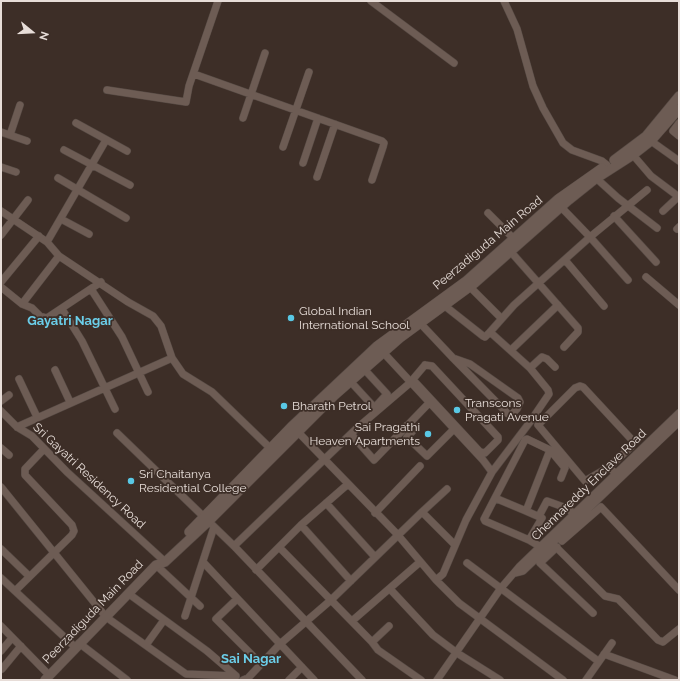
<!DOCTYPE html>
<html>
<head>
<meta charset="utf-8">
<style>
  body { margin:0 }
  #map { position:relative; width:680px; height:681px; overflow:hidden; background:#3d2e27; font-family:Raleway,sans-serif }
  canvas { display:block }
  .frame { position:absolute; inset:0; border:2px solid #e7ddd8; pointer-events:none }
  .north { position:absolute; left:12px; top:12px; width:40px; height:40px; -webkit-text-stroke:3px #3d2e27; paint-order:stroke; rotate:108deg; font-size:11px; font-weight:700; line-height:16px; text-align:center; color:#e7ddd8 }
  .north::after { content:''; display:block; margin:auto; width:14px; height:18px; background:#e7ddd8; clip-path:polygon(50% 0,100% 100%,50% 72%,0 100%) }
</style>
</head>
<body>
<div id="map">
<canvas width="680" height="681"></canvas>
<div class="frame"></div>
<div class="north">N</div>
</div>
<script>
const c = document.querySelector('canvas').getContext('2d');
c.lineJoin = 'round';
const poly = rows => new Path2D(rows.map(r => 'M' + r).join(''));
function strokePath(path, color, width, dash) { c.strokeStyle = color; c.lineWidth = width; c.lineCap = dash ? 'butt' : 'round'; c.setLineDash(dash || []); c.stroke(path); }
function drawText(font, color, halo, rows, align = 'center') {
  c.font = font + ' Raleway,sans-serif'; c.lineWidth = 3.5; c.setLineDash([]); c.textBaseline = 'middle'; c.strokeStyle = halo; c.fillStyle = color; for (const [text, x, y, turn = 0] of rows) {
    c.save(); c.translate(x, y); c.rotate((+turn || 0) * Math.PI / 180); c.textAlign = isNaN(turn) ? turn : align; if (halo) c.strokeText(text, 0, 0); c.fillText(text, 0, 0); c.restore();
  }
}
const street = poly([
  [371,1,454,63],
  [504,1,517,29,533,86,543,108,563,143,572,150,602,161,607,165],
  [194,74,382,141,384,143,383,147,372,180],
  [107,90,186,102,189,86,218,1],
  [243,118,265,53],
  [76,123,127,151],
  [679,123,673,131,679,136],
  [1,132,27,141],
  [10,135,20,105],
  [651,141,679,161],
  [283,147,309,72],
  [64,150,130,185],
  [633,155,651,176,679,197],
  [303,163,318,118],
  [1,167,16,172],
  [317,177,335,124],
  [58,178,126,218],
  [596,178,618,198,657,228],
  [1,211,47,242,59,256,128,302,153,316,161,326,172,358,183,374,212,392,270,448],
  [663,211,678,197],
  [488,213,514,239],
  [614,216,656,262],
  [61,219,89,234],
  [677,229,679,227],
  [1,235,28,200],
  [47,242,106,140],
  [511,252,578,328,578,332,564,347],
  [565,260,604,306],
  [646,277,679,305],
  [628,280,590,237,647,190],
  [1,282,39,236],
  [1,287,22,304,32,308,40,316,47,318,101,282],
  [470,287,501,318],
  [91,289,122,337,148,392],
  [22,304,59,256],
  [445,306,483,336,485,337,490,332,530,368,548,390,549,394,530,422,492,472],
  [62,309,82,341,115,409],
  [420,323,453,358,508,414,511,415,517,409,520,402,518,398,470,364,453,358],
  [490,332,514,305,590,237,561,207],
  [380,349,483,460,492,472,466,520,443,574,436,580],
  [511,350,558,305],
  [425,365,432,366,498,437,498,440,485,453,480,452,414,381,414,378,425,365],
  [530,368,542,357,547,359,555,367],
  [55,370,70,402],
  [19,379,37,417],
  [350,381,373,406,376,406,387,394,364,369],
  [1,401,9,395],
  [1,411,17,427,32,436,67,472,162,559],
  [406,426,412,432,407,437,427,456,454,429],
  [17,427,172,358],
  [297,431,397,534,436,580,459,603,563,680],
  [117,433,234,546,362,680],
  [351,434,374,460,430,402],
  [1,448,9,455],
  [609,467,585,481,538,425,575,388,580,386,583,387,633,441,632,446,609,467,620,478],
  [1,487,106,617,186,674,236,676],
  [495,498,526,511],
  [326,503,375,557],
  [422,512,447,489],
  [375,513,420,466],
  [539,516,547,501,569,509,574,515],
  [301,525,351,581],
  [556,535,562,541,601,507,679,590],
  [548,539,605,596,618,599,625,606,658,640,663,642,679,629],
  [529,540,485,521,484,519,525,440,527,439,550,450],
  [234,546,356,429,411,382],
  [279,547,372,642,389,626],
  [557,547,540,563,593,613],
  [1,549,29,576],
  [544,549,529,540,542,518,526,511,550,450,565,468,561,478],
  [203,562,314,680],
  [467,563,598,661],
  [156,565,200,606],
  [256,570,301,525,348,484],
  [515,573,523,571,679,422],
  [1,578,75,647],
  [390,589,433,635,457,653,500,680],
  [15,591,72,535,74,531,72,525,25,475,25,469,44,449],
  [129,594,207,651,235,675],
  [237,599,216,619,261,664],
  [185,616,214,527],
  [352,621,420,562],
  [1,626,49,675],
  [372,642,378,650,421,680],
  [79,643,127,680],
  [146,645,164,620],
  [1,651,12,638],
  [604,654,675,680],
  [2,669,21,646],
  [243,680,248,678,280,644,331,600,422,512,454,544],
  [289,680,302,667],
  [437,680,501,588,519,567,679,413],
  [586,680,612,643]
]);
const secondary = poly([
  [614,160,646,136,679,96],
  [189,532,292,426,377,346,466,281,558,199,602,168],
  [45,680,156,565,165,562,208,522,335,395,400,338,475,283,569,200,594,180,633,155,651,141,679,109]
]);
strokePath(street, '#564a44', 8);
strokePath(secondary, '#564a44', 10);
strokePath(street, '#6d5c54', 7);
strokePath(secondary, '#6d5c54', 9);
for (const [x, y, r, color] of [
  [291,318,4,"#59c8e5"],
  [284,406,4,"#59c8e5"],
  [457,410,4,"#59c8e5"],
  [428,434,4,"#59c8e5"],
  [131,481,4,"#59c8e5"]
]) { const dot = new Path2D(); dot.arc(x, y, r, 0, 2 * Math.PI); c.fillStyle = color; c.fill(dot); strokePath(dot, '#3d2e27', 1.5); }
drawText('12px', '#e7ddd8', '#3d2e27', [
  ["Peerzadiguda Main Road",488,243,-40],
  ["Sri Gayatri Residency Road",89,476,43],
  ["Chennareddy Enclave Road",589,485,-44],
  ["Peerzadiguda Main Road",93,612,-46]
]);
drawText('12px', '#e7ddd8', '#3d2e27', [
  ["Global Indian",299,311],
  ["International School",299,325],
  ["Transcons",465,403],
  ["Pragati Avenue",465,417],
  ["Bharath Petrol",292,406],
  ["Sai Pragathi",420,427,"right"],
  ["Heaven Apartments",420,441,"right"],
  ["Sri Chaitanya",139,474],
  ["Residential College",139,488]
], 'left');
drawText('bold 13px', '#6bcee9', '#3d2e27', [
  ["Gayatri Nagar",70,321],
  ["Sai Nagar",251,659]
]);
</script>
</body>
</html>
